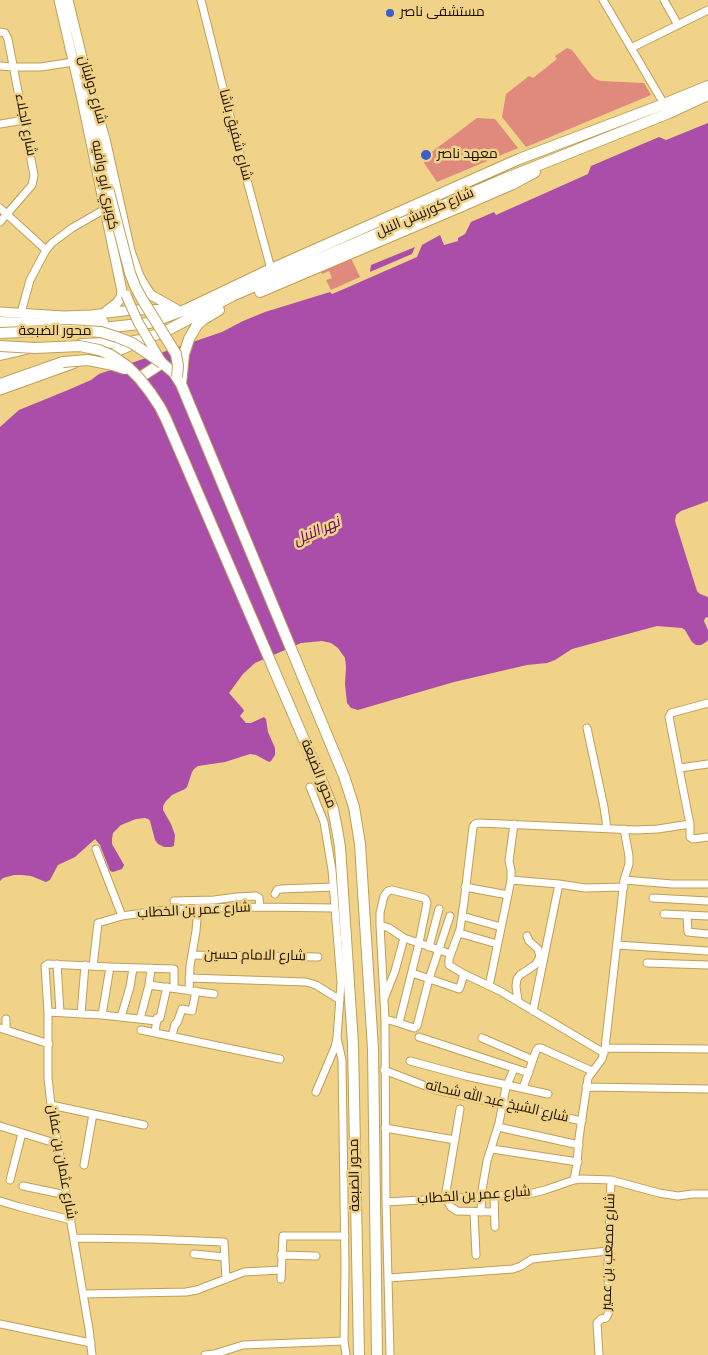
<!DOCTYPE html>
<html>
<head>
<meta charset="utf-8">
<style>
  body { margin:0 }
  canvas { display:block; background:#f0d288 }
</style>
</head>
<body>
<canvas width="708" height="1355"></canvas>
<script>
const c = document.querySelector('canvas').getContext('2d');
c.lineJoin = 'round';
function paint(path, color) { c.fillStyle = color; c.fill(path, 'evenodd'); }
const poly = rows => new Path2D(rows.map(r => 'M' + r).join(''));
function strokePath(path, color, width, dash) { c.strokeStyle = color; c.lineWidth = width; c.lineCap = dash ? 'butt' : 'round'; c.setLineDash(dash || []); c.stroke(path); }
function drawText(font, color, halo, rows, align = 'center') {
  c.font = font + ' "Titillium Web",Cairo,sans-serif'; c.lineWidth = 5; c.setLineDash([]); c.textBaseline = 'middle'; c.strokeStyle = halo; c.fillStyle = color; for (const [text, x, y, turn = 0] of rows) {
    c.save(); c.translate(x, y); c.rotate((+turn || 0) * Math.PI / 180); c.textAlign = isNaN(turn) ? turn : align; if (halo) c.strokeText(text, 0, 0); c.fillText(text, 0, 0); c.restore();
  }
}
paint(poly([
  [567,48,572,50,591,75,595,79,601,81,644,83,651,95,526,147,502,117,506,94,529,76,533,78,557,59,555,56],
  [477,118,495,119,518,148,437,182,424,163,425,157],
  [351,258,360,277,331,290,326,280,332,278,329,271,322,274,321,272]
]), '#e0897d');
paint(poly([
  [708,123,708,501,681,511,676,515,675,521,697,591,700,594,708,597,708,617,705,618,704,621,708,630,708,640,706,642,701,645,696,645,692,642,685,630,682,628,657,626,572,649,555,660,547,663,527,665,454,682,358,710,351,708,347,703,345,684,346,667,345,658,338,648,331,643,322,641,301,643,255,663,243,674,229,693,243,709,244,711,240,716,246,723,251,723,264,717,266,719,268,732,275,748,275,755,271,761,269,762,256,755,250,754,225,762,198,766,194,769,192,772,187,787,185,789,172,795,166,801,163,806,163,810,171,824,175,835,174,846,171,847,164,847,158,844,155,840,150,821,148,819,145,818,136,819,121,825,113,833,112,839,112,844,124,865,122,869,113,872,110,871,100,845,95,839,75,857,58,865,50,880,46,882,31,876,22,875,14,875,3,878,0,881,0,427,19,410,68,390,91,380,99,374,222,332,243,321,265,312,330,292,332,294,344,289,417,257,422,245,440,235,444,245,458,241,458,238,465,234,471,222,494,212,496,215,588,174,591,166,659,137,666,140],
  [415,247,412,254,370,272,371,265]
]), '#aa4ea9');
const minor = poly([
  [201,0,235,136,271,269],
  [603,0,664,104],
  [664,0,678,25],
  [0,32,5,33,8,39,34,175,32,185,0,222],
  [631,48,708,10],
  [0,66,14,67,41,67,73,62],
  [0,124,24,120],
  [0,208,46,250],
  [21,313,30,280,46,250,52,243,72,228,105,209],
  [708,703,671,713,669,717,685,799,690,824,690,837,693,839,708,837],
  [587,728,604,807,607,828],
  [680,768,708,764],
  [310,787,324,822,332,870,341,983,337,1038,335,1047,316,1092],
  [96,849,122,916],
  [511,880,559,884],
  [624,880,672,884,708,884],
  [465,887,508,895],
  [275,894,277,890,281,889,333,887],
  [653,898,708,901],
  [174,901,214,900,237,897,256,896,259,898,260,907],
  [664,914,708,916],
  [687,915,688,932,708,934],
  [462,916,501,927],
  [380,925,389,928,404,938,451,954],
  [459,933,497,944],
  [617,945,708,951],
  [429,947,439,909],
  [192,955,318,957],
  [647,963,708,965],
  [57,964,60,1012],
  [93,966,98,923,122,916,157,911,198,908,260,907,335,908],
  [412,973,459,989,460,987,464,974],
  [189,978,306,982,316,985,340,1000],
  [149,985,214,994],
  [489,986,511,880,511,870,509,861,514,824],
  [189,991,190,966,196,931,198,908],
  [384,999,395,971,404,938],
  [518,1001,516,986,517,979,520,975,535,965,540,957,538,949,529,941,527,936],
  [533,1011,559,884,585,888,624,887],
  [48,1012,102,1015,157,1021],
  [81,1014,85,965],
  [102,1015,110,967],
  [121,1017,130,987,133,968],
  [140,1019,149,985,151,968],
  [385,1019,399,1023,419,943,427,903,426,900,424,898,392,890,388,891,384,896,380,913,380,925,385,1019,386,1202,390,1355],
  [399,1023,414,1028,417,1026,429,979,450,916],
  [0,1028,49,1044],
  [6,1030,6,1019],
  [141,1030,280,1059],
  [155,1033,157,1018,160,1018,167,987],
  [172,1036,175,1024,177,1023,182,1009,192,1011,196,991],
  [419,1037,529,1073],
  [337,1038,342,1060,345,1267,344,1341,346,1355],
  [482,1038,533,1060],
  [605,1048,708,1049],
  [604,1053,500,991,464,974,449,965,449,959,460,929,464,902,473,827,475,824,479,823,636,830,658,829,690,824],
  [410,1061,466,1076,548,1094],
  [384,1070,436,1090,582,1121],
  [586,1087,708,1089],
  [523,1088,536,1051,538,1048,541,1048,592,1071],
  [51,1105,144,1125],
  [0,1126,58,1144],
  [498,1127,579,1145],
  [385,1128,455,1140],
  [492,1149,578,1162],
  [84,1165,93,1114],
  [10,1180,22,1133],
  [574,1180,577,1164,579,1138,588,1078,602,1059,605,1048,624,880,629,864,629,856,624,829],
  [23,1186,66,1195],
  [494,1195,495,1227],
  [445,1198,460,1109],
  [448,1198,449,1204,451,1207,457,1211,494,1212],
  [0,1201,20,1207,71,1220],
  [386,1202,529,1194,545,1190,574,1180,582,1179,611,1180,659,1193,678,1196,692,1194,708,1194],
  [481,1212,482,1190,487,1161,499,1123,506,1087,514,1069],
  [474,1213,476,1255],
  [74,1238,148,1239,224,1242,226,1279],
  [194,1254,225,1257],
  [281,1255,316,1256],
  [389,1278,513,1269,521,1266,532,1259,608,1251],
  [281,1279,283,1236,345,1236],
  [83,1294,186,1292,197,1290,244,1272,281,1270],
  [0,1324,91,1343],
  [92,1355,89,1329,51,1105,48,1078,48,1012,45,966,48,964,110,967,174,969,174,988],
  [205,1355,214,1354,243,1345,344,1341],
  [599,1355,597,1323,601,1319,606,1318,609,1312,608,1265,611,1180]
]);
const major = poly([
  [59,0,81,95,122,291,121,297,117,303,105,312],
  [68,0,88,82],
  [95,104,105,139,130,251,139,276,146,288,151,295,176,309],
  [0,312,64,316,91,315,132,310,175,309],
  [88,360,111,354,137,343],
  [0,390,75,363]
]);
const highway = poly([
  [87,76,100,154,108,188],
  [260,292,467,204,513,184,535,172],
  [0,322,51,324,103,322],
  [93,329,149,323,185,310,271,269,519,159,664,104,708,86],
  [81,344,130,342,145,339,168,330,232,296,411,219,499,181,669,113,708,95],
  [0,355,26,349],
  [139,378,162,363,174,373,181,384,344,776,354,807,360,844,373,1049,377,1355],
  [0,384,63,362],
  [181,384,184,354,189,339,197,325,204,319,219,310],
  [150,392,160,407,166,419,324,786,333,809,337,829,340,847,353,1044,359,1355]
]);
strokePath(minor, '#bda058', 9);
strokePath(major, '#bda058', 11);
strokePath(highway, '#bda058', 12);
strokePath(minor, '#fff', 7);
strokePath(major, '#fff', 9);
strokePath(highway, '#fff', 10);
const majorBridge = poly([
  [126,295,138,322,162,363]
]);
const highwayBridge = poly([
  [108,188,130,273,135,286,142,299,176,354,178,366,177,377],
  [0,333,69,330,101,332,117,337,132,343,162,363],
  [0,346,35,348,80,346,99,350,111,355,127,366,139,378,150,392],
  [63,362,88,360,113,365,125,369]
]);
strokePath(majorBridge, '#bda058', 11, []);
strokePath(highwayBridge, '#bda058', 12, []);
strokePath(majorBridge, '#fff', 9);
strokePath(highwayBridge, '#fff', 10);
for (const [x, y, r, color] of [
  [390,13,5,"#3d5cce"],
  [426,155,6,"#3d5cce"]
]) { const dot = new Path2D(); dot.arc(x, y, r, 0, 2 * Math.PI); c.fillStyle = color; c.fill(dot); strokePath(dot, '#f0d288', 2); }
drawText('14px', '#191000', '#f0d288', [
  ["مستشفى ناصر",400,13],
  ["معهد ناصر",437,155]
], 'left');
drawText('14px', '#191000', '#f0d288', [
  ["شارع دوليتان",92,90,74],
  ["شارع الجلاء",25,125,79],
  ["شارع شفيق باشا",235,135,75],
  ["كوبري ابو وافيه",104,185,79],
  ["شارع كورنيش النيل",425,213,-23],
  ["محور الضبعة",55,332],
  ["محور الضبعة",318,774,68],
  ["شارع عمر بن الخطاب",194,911,-3],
  ["شارع الامام حسين",255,956,1],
  ["شارع الشيخ عبد الله شحاته",497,1102,13],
  ["شارع عثمان بن عفان",61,1162,80],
  ["محور الضبعة",355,1175,-91],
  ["شارع عمر بن الخطاب",474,1196,-4],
  ["شارع مصعب بن عمير",609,1252,-88]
]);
drawText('italic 15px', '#600160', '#f0d288', [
  ["نهر النيل",317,532,-24]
]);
</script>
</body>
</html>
